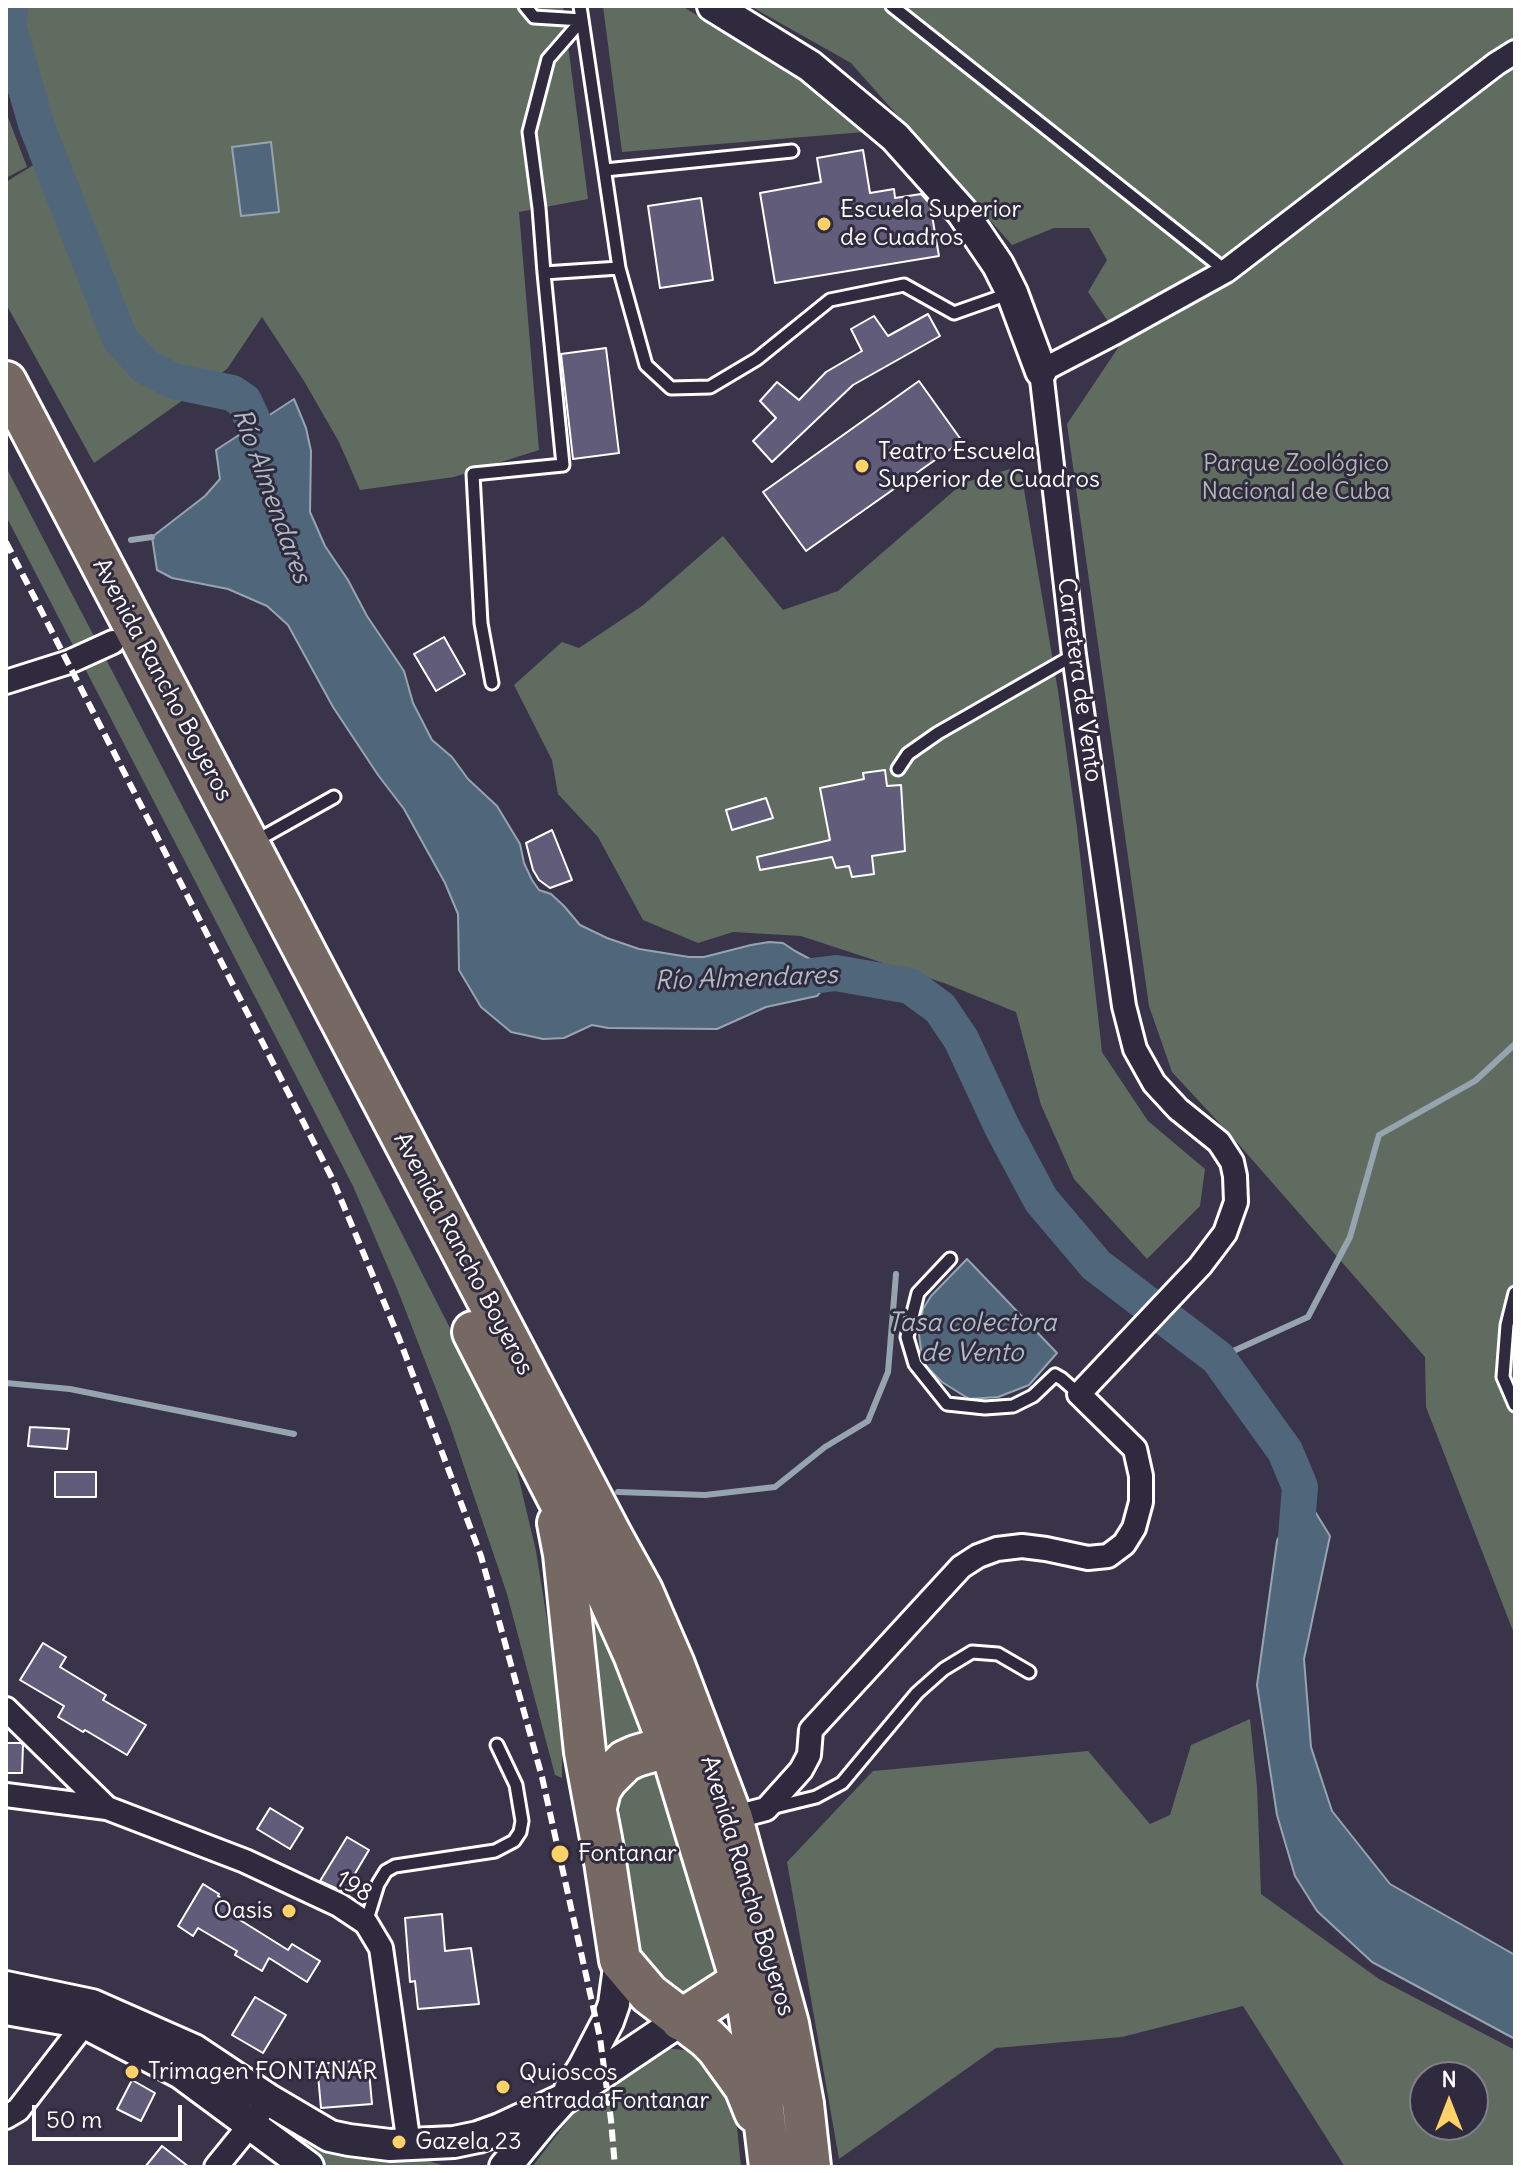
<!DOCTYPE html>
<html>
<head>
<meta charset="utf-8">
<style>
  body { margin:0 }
  #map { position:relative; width:1521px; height:2173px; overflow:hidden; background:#393449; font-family:Delius,sans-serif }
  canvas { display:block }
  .frame { position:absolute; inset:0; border:8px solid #fff; pointer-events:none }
  .north { position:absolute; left:1409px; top:2061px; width:80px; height:80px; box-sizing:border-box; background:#2f2a3d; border:2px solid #827f8b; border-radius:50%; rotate:0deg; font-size:22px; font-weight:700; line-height:32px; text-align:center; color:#fff }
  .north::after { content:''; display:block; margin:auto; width:28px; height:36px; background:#ffd166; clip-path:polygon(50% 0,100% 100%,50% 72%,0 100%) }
  .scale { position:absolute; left:32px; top:2105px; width:150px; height:36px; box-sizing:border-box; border:4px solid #fff; border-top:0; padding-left:10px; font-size:24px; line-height:28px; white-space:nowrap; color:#fff; -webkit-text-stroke:6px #2f2a3d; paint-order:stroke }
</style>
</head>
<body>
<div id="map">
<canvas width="1521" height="2173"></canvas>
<div class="frame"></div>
<div class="north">N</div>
<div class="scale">50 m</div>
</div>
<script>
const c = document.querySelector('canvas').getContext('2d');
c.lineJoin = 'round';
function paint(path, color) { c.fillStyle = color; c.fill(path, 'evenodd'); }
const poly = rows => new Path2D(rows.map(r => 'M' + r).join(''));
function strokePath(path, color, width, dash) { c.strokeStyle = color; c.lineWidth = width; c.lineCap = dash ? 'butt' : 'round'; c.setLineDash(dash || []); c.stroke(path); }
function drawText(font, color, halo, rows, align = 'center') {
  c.font = font + ' Delius,sans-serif'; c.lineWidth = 6; c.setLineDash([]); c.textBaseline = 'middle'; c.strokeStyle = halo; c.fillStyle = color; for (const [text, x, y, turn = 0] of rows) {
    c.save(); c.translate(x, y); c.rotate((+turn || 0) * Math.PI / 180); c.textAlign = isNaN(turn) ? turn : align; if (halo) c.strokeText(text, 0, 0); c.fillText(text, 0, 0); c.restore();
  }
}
paint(poly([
  [6,6,563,6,588,199,519,212,539,450,454,477,360,490,339,442,304,381,262,317,227,369,94,463,6,304,6,182,35,164,6,87],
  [603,6,682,6,810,86,864,132,622,152],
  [750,6,1515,6,1515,1636,1426,1407,1425,1357,1234,1139,1172,1072,1149,1006,1067,424,1122,342,1088,292,1107,260,1089,228,1054,228,1012,245,851,63],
  [6,112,27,167,6,178],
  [1020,466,1058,691,1077,828,1102,1052,1148,1121,1205,1169,1200,1206,1147,1259,1074,1179,1041,1105,1016,1012,944,983,801,936,733,932,698,943,643,920,598,837,558,794,552,760,514,685,562,642,579,648,642,606,723,536,783,610,838,591,963,483],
  [6,467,280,994,512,1450,536,1551,562,1713,562,1778,555,1775,507,1594,450,1425,398,1291,353,1186,6,516],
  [590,1603,655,1731,609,1761,585,1614],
  [1250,1719,1257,1787,1261,1894,1379,1979,1515,2050,1515,2167,1345,2167,1243,2006,1122,2037,996,2048,839,2159,787,1862,873,1771,1088,1751,1150,1824,1170,1815,1191,1745],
  [1425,2077,1473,2077,1473,2125,1425,2125],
  [659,1765,729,1978,686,1993,664,1986,643,1961,638,1945,619,1805,626,1786,632,1778],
  [663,2048,685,2050,705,2063,735,2108,741,2167,532,2167,582,2102],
  [282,2123,391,2160,429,2161,449,2167,328,2167,279,2128]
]), '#616c60');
const water = poly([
  [271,142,279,212,241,216,232,147,271,142],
  [294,399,306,428,311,451,310,512,325,546,348,580,367,616,404,671,413,703,432,740,452,757,468,779,497,806,520,844,524,863,532,880,539,890,551,894,564,906,580,925,607,938,639,949,689,957,704,957,751,945,769,942,783,943,795,951,836,973,817,996,766,1007,717,1029,608,1028,592,1025,564,1038,543,1039,511,1032,481,1007,459,970,458,914,445,883,404,809,378,775,333,707,288,625,267,606,228,589,172,578,157,570,152,537,205,496,220,479,216,450,294,399],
  [967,1259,1057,1353,1029,1385,998,1397,969,1399,942,1382,926,1366,921,1350,919,1334,923,1309,931,1296,967,1259],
  [1300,1487,1330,1536,1304,1659,1311,1747,1332,1811,1390,1884,1515,1955,1515,2039,1372,1962,1317,1911,1295,1876,1277,1815,1257,1685,1277,1541,1300,1487]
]);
paint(water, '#50677b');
strokePath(water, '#96a4b0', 2);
strokePath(poly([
  [131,540,152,537],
  [1218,1358,1308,1317,1350,1237,1379,1135,1475,1081,1515,1044],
  [6,1383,70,1389,294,1434],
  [618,1492,705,1495,775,1487,825,1447,868,1421,888,1372,896,1274]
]), '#96a4b0', 6);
strokePath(poly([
  [10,6,8,25,36,124,120,339,146,367,174,381,232,393,244,401,255,425,266,471],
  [788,979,836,973,910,986,940,1008,961,1039,1002,1127,1041,1200,1096,1265,1218,1358,1285,1451,1300,1487,1296,1537]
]), '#50677b', 36);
const building = poly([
  [863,150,870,193,894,189,895,198,921,194,930,204,939,256,775,283,760,193,821,182,817,158,863,150],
  [701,198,713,280,660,288,648,206,701,198],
  [928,314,940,336,853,385,772,462,753,441,776,418,760,401,777,382,799,400,826,372,862,351,851,329,874,316,888,336,928,314],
  [606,348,619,453,573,459,561,354,606,348],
  [919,381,962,441,806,551,763,492,919,381],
  [444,637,465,674,436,691,414,654,444,637],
  [885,770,887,786,901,785,905,851,872,856,874,874,852,877,849,866,836,868,832,857,760,870,757,857,830,840,820,788,864,779,863,773,885,770],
  [766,798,773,818,732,830,726,810,766,798],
  [552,830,572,880,550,888,539,880,533,870,526,843,552,830],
  [30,1427,69,1429,67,1449,28,1446,30,1427],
  [55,1472,96,1472,96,1497,55,1497,55,1472],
  [43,1643,66,1657,60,1667,106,1695,103,1700,146,1725,127,1755,85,1730,83,1732,58,1717,64,1706,20,1680,43,1643],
  [6,1743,21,1743,23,1745,22,1773,6,1773,6,1743],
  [270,1808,303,1828,290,1849,257,1829,270,1808],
  [347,1837,369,1850,344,1892,320,1881,347,1837],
  [203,1884,219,1894,218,1896,244,1913,240,1920,288,1950,292,1944,320,1961,307,1982,269,1958,262,1971,235,1955,237,1951,198,1928,193,1936,178,1926,203,1884],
  [442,1914,445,1951,471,1948,479,2004,418,2009,415,1981,410,1982,405,1918,442,1914],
  [255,1997,286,2015,263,2053,232,2035,255,1997],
  [368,2060,372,2104,321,2108,317,2064,368,2060],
  [132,2080,155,2093,141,2121,117,2109,132,2080],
  [162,2146,189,2167,145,2167,162,2146]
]);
paint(building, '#615c7a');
strokePath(building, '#fff', 2);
const lane = poly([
  [525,6,534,17,582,20],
  [580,6,619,268,544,273,539,208,529,132,548,59,582,20],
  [892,6,1226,271],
  [605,170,792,151],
  [619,268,646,365,671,388,710,387,757,359,830,300,904,285,954,313,1011,293],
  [492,683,481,623,473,474,563,465,544,273],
  [898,769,908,754,938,733,1074,655],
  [254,842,334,797],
  [950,1259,918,1293,907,1337,915,1364,947,1404,985,1408,1013,1406,1033,1396,1055,1375,1062,1379,1079,1394],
  [1515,1293,1507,1325,1503,1377,1515,1405],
  [771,1808,816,1797,842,1783,917,1693,944,1669,972,1652,998,1654,1029,1672],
  [366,1923,378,1884,386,1871,395,1866,495,1851,514,1841,520,1832,522,1821,516,1785,497,1745]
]);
const street = poly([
  [6,682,69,662,113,642],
  [6,1709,107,1808],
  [6,1795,107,1808,245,1861,339,1905,366,1923,381,1948,409,2145],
  [732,1818,766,1809,801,1770,809,1755,811,1730,961,1567,978,1556,997,1549,1022,1546,1046,1549,1088,1558,1108,1556,1124,1544,1134,1528,1141,1502,1141,1476,1135,1449,1079,1394,1200,1266,1225,1233,1236,1202,1235,1176,1232,1162,1219,1142,1178,1109,1154,1083,1135,1049,1124,1006,1074,655,1041,371,1116,332,1226,271,1496,64,1515,52],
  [6,2117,18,2110,85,2023,89,2013],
  [216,2167,259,2114]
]);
const secondary = poly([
  [713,6,810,66,895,137,962,212,998,265,1012,293,1041,371],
  [6,1987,92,2005,194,2050,269,2100,330,2136,349,2140,390,2145,454,2142,478,2137,500,2129,562,2100],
  [6,2009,85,2023,181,2073,308,2167],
  [570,2089,584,2067,608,2021,614,2004,620,1960],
  [505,2167,542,2122,562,2100,681,2020]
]);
const highway = poly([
  [6,382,612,1537,642,1591,674,1665,732,1818,788,2024,803,2104,810,2167],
  [473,1332,607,1594,634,1654,671,1750,741,1981,749,2012,761,2092,770,2167],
  [558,1523,564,1554,585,1752,604,1855,620,1960,649,1994,707,2038,717,2048,745,2087,755,2112],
  [596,1807,600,1790,607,1779,625,1761,636,1756,656,1750,671,1750,682,1753,693,1759],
  [681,2020,741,1981,756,1962]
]);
strokePath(lane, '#fff', 17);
strokePath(street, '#fff', 28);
strokePath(secondary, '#fff', 36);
strokePath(highway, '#fff', 46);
strokePath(lane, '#2f2a3d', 11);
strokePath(street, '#2f2a3d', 22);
strokePath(secondary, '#2f2a3d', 30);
strokePath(highway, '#766964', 40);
strokePath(poly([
  [6,542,332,1178,399,1338,481,1556,542,1777,600,2038,611,2120,615,2167]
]), '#fff', 6, [12, 6]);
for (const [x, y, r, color] of [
  [824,224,8,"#ffd166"],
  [862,466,8,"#ffd166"],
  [560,1854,10,"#ffd166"],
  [289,1911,8,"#ffd166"],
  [132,2072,8,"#ffd166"],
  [503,2087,8,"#ffd166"],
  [399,2142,8,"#ffd166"]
]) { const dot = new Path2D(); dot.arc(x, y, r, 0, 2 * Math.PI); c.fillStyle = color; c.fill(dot); strokePath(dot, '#2f2a3d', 3); }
drawText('24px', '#fff', '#2f2a3d', [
  ["Escuela Superior",840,210],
  ["de Cuadros",840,238],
  ["Teatro Escuela",878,452],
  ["Superior de Cuadros",878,480],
  ["Fontanar",578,1854],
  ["Oasis",273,1911,"right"],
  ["Trimagen FONTANAR",148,2072],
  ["Quioscos",519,2073],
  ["entrada Fontanar",519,2101],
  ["Gazela 23",415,2142]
], 'left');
drawText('24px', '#b0b6b0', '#2f2a3d', [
  ["Parque Zoológico",1296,464],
  ["Nacional de Cuba",1296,492]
]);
drawText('24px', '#fff', '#2f2a3d', [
  ["Avenida Rancho Boyeros",162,680,62],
  ["Carretera de Vento",1079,680,82],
  ["Avenida Rancho Boyeros",463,1254,62],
  ["Avenida Rancho Boyeros",747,1886,73],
  ["198",354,1887,31]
]);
drawText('italic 26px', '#b0bbc4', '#2f2a3d', [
  ["Río Almendares",271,496,70],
  ["Río Almendares",746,979,-2],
  ["Tasa colectora",972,1324],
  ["de Vento",972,1354]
]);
</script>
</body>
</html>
